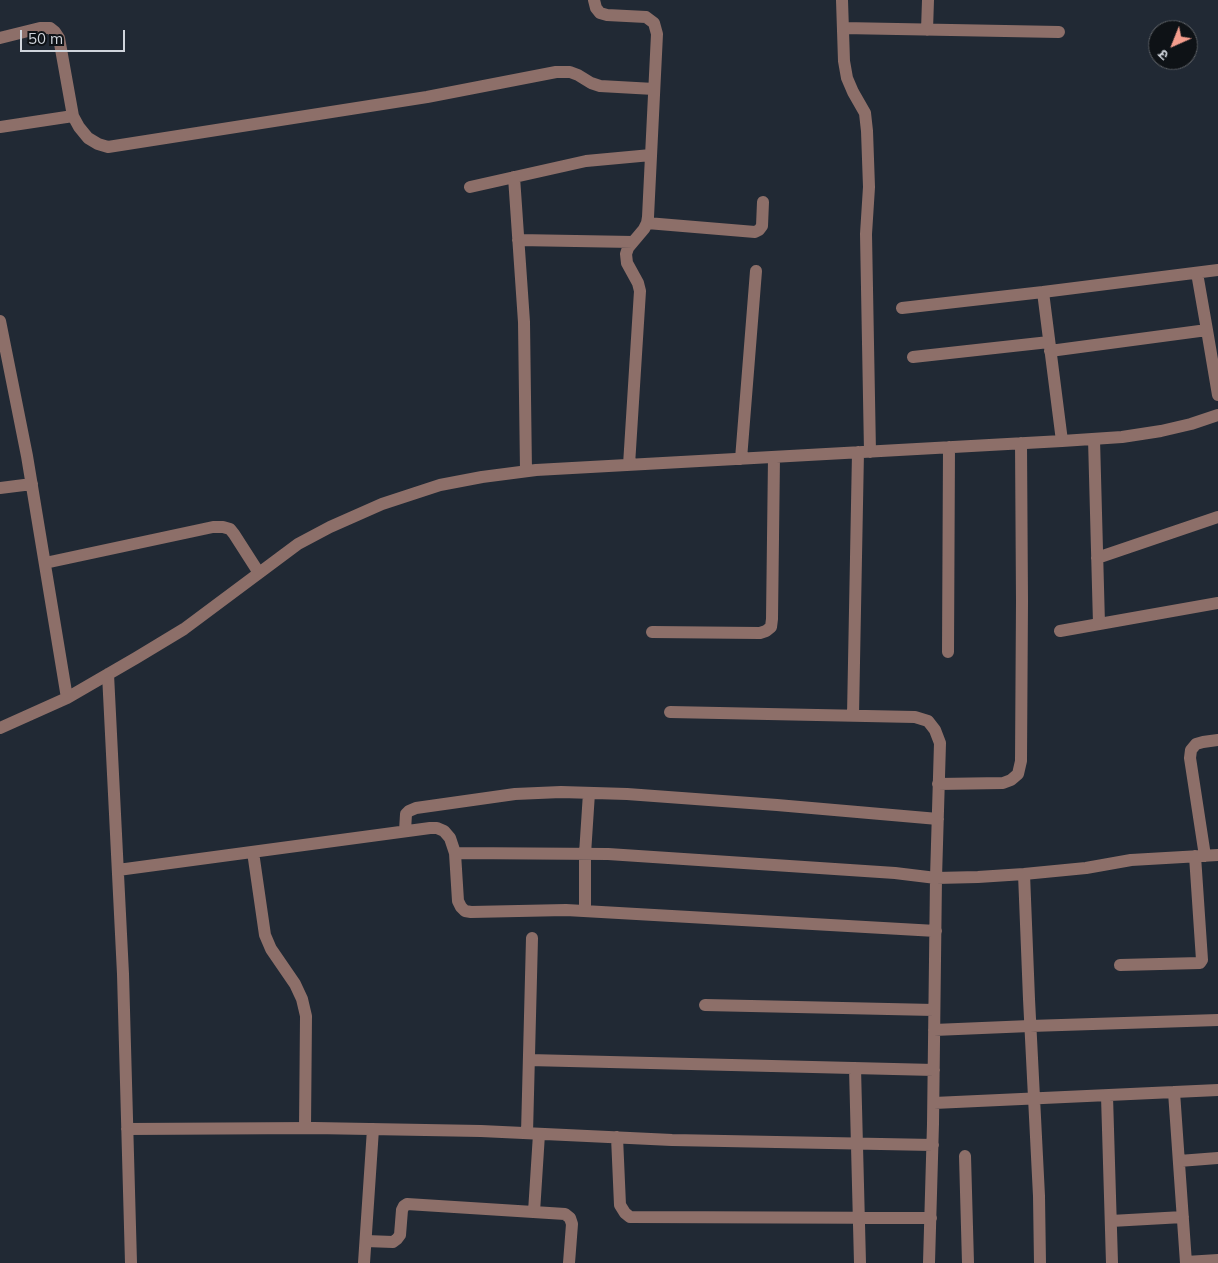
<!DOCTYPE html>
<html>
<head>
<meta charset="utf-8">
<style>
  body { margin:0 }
  #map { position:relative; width:1218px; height:1263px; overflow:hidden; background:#212934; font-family:Mulish,"Noto Sans Devanagari",sans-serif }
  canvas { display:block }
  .north { position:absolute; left:1148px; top:20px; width:50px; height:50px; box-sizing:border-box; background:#0e1216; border:1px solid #5c6065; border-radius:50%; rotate:224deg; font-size:14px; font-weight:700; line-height:20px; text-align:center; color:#d0d5dc }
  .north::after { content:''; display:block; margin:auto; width:18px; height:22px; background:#f49d8d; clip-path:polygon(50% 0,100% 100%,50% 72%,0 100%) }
  .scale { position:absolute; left:20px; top:30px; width:105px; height:22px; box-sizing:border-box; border:2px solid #d0d5dc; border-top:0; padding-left:6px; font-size:15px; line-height:18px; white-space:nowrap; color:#d0d5dc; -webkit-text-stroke:4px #0e1216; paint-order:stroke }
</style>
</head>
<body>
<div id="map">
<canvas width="1218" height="1263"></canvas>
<div class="north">उ</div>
<div class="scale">50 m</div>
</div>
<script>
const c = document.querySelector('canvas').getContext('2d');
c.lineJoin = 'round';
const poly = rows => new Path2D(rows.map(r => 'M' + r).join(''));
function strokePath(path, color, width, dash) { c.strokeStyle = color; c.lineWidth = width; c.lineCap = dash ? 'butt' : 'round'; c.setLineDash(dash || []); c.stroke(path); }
strokePath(poly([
  [594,0,596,8,600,13,607,15,646,17,654,23,657,34,648,217,647,223,644,229,628,248,626,254,627,263,638,283,640,291,629,465],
  [842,0,844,61,847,78,853,92,865,113,867,131,869,187,866,234,870,452],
  [843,28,1059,32],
  [927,30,928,0],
  [0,38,40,28,50,28,55,32,59,38,73,116,79,127,88,138,98,144,108,147,427,97,556,72,570,72,578,75,591,83,600,86,654,89],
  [0,127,73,116],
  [514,177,524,322,526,471],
  [470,187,586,161,651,155],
  [647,223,755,232,759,230,762,226,763,202],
  [518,240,633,242],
  [1197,273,1207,330,1218,395],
  [1043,292,1062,441],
  [902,308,1043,292,1218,270],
  [0,321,27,456,67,698],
  [1050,351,1207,330],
  [913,357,1049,342],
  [1094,439,1099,624],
  [741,459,756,271],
  [0,488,32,484],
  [1097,558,1218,517],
  [45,563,213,527,223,527,230,529,234,534,259,573],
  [1060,631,1218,603],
  [652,632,760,633,766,631,771,627,772,619,774,457],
  [948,652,949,447],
  [108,674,123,974,131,1263],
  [670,712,915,717,928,721,935,730,940,743,936,878,933,1124,929,1263],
  [853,715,858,452],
  [0,728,67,698,136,658,184,629,298,544,330,527,382,504,440,485,482,477,536,470,1062,441,1122,437,1161,431,1191,424,1218,415],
  [938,784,1003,783,1011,780,1018,774,1021,761,1022,601,1021,443],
  [405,831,406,814,409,811,416,808,515,794,561,792,627,794,777,805,938,819],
  [253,852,265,935,271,949,295,984,302,999,306,1016,305,1128],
  [455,853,608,854,895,873,936,878,978,877,1024,874,1086,868,1131,860,1218,855],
  [1205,856,1190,758,1191,750,1196,744,1203,742,1218,740],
  [118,870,430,828,437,828,444,831,450,838,455,853,458,901,461,907,465,911,471,912,566,910,936,931],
  [1024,874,1029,999,1039,1196,1040,1263],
  [585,911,585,854,589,793],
  [1120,965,1200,963,1202,960,1195,856],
  [705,1005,934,1010],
  [934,1030,1030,1026,1218,1020],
  [529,1060,934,1070],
  [855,1068,860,1263],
  [1174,1092,1186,1263],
  [1107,1096,1112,1263],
  [934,1103,1218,1090],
  [127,1129,314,1128,481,1131,672,1140,933,1145],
  [527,1133,532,938],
  [617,1137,620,1205,625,1213,630,1217,931,1218],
  [965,1156,968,1263],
  [1179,1161,1218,1158],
  [534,1212,539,1134],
  [1111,1221,1183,1217],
  [366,1241,393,1242,397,1239,400,1235,402,1210,404,1206,407,1204,565,1214,570,1218,572,1224,569,1263],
  [1186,1262,1218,1260],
  [364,1263,373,1129]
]), '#8d6f69', 12);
</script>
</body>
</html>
